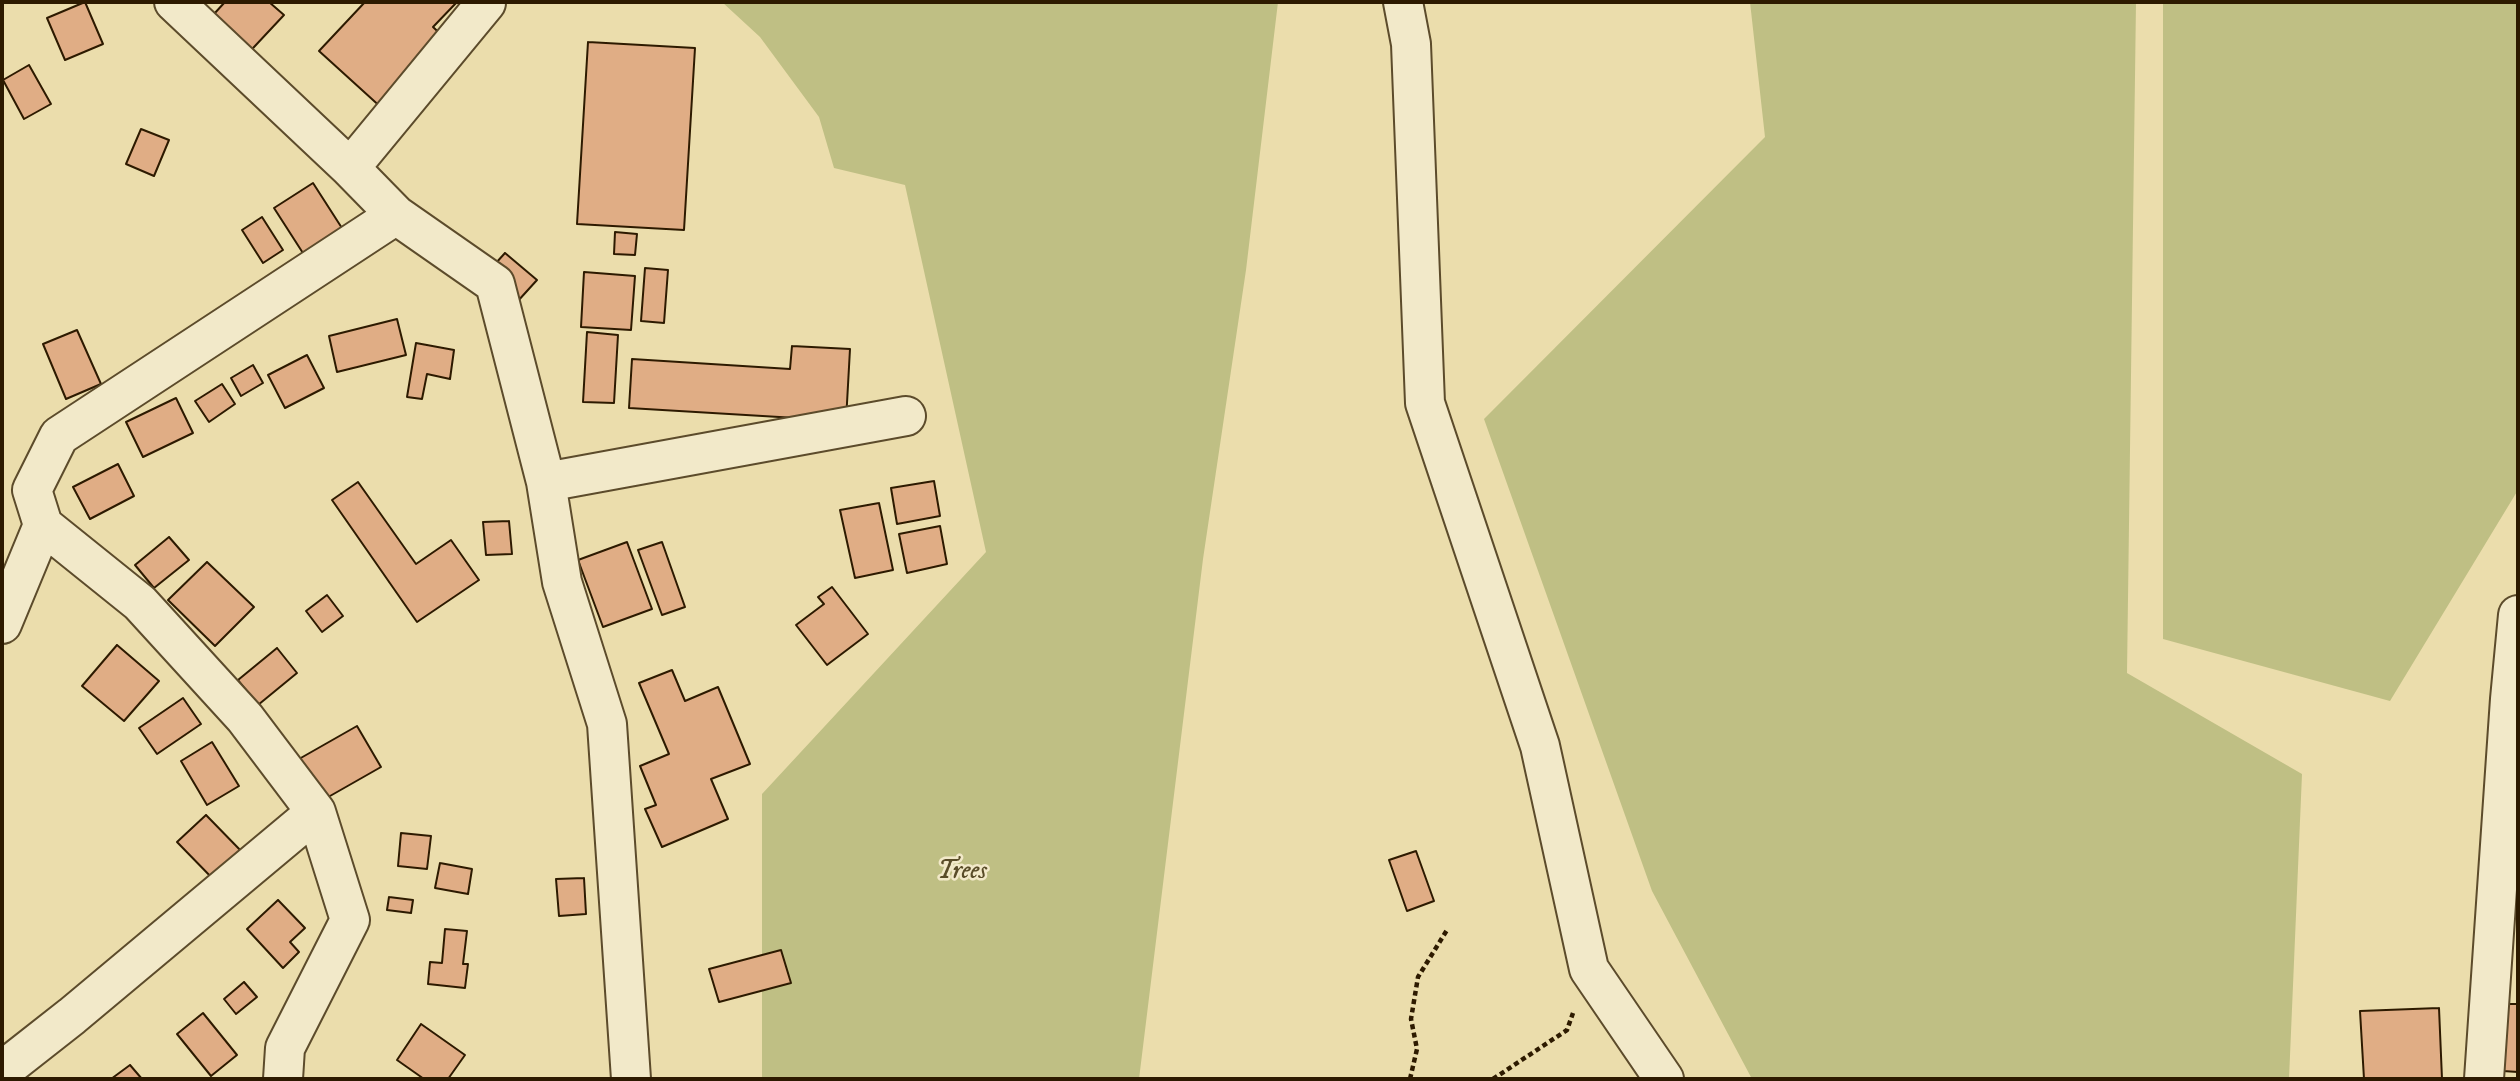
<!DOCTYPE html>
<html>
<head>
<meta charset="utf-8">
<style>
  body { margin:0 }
  #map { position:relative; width:2520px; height:1081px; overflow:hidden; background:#ebddac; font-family:"IM FELL DW Pica",serif }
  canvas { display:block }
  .frame { position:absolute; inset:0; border:4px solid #2d1a00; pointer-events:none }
</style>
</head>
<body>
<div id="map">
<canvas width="2520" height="1081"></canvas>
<div class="frame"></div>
</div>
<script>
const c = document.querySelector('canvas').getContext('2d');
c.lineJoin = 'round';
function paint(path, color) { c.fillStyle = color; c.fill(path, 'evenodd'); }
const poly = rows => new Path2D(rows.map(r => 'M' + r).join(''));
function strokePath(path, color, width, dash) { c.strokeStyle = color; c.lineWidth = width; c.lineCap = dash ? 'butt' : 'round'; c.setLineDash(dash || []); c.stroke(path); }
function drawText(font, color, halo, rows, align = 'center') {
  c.font = font + ' "IM FELL DW Pica",serif'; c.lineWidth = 5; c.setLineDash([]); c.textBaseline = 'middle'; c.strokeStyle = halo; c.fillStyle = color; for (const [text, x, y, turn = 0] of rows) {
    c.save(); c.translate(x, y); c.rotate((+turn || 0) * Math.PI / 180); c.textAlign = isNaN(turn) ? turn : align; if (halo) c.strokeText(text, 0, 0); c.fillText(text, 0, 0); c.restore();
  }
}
paint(poly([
  [722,2,1278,2,1246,270,1203,559,1139,1079,762,1079,762,794,986,552,905,185,834,168,819,117,760,37],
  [1750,2,2136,2,2127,673,2302,774,2289,1079,1752,1079,1652,891,1484,419,1765,137],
  [2163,2,2518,2,2518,490,2390,701,2163,639]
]), '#bfbf84');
const building = poly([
  [85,2,103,44,65,60,47,18,85,2],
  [225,2,269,2,284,15,240,62,202,27,225,2],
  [365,2,457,2,433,27,448,41,384,110,319,51,365,2],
  [588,42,695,48,684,230,577,224,588,42],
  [29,65,51,104,24,119,3,80,29,65],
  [141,129,169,140,154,176,126,164,141,129],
  [313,183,349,239,310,264,274,208,313,183],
  [262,217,283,250,263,263,242,230,262,217],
  [615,232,637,234,635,255,614,254,615,232],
  [505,253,537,280,517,302,486,274,505,253],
  [645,268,668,270,664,323,641,321,645,268],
  [584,272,635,276,631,330,581,327,584,272],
  [397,319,406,355,337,372,329,336,397,319],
  [77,330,101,384,66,399,43,344,77,330],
  [587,332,618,335,614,403,583,402,587,332],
  [416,343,454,350,450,379,427,374,422,399,407,397,416,343],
  [792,346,850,349,846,421,629,408,632,359,790,369,792,346],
  [307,355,324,388,285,408,268,375,307,355],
  [253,365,263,383,241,396,231,378,253,365],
  [222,384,235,404,209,422,195,401,222,384],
  [176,398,193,433,143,457,126,422,176,398],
  [118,464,134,496,90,519,73,487,118,464],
  [934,481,940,516,897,524,891,488,934,481],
  [358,482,416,564,451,540,479,580,417,622,332,500,358,482],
  [879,503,893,570,855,578,840,510,879,503],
  [509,521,512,554,486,555,483,522,509,521],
  [940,526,947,564,907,573,899,534,940,526],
  [169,537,189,560,154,588,135,565,169,537],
  [627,542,652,609,603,627,578,560,627,542],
  [662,542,685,607,662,615,638,550,662,542],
  [207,562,254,607,215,646,168,600,207,562],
  [832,587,868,634,827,665,796,625,824,604,818,597,832,587],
  [327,595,343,616,322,632,306,611,327,595],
  [117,645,159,681,124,721,82,686,117,645],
  [277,648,297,673,258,705,238,680,277,648],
  [672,670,685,701,718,687,750,764,711,779,728,819,662,847,645,809,656,805,640,766,669,754,639,683,672,670],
  [183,698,201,724,157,754,139,728,183,698],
  [357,726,381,767,323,800,299,759,357,726],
  [212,742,239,786,207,805,181,761,212,742],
  [206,815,245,855,216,882,177,842,206,815],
  [401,833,431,836,427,869,398,866,401,833],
  [1416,851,1434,901,1407,911,1389,860,1416,851],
  [440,863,472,869,468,894,435,888,440,863],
  [584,878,586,914,559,916,556,879,584,878],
  [389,897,413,900,411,913,387,910,389,897],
  [278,900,305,928,290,942,299,952,283,968,247,929,278,900],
  [445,929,467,931,463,964,468,964,465,988,428,984,430,962,442,963,445,929],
  [781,950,791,983,719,1002,709,969,781,950],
  [244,982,257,997,236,1014,224,999,244,982],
  [2505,1004,2518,1004,2518,1072,2503,1071,2505,1004],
  [2439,1008,2442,1079,2364,1079,2360,1011,2439,1008],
  [203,1013,237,1055,211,1076,177,1034,203,1013],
  [421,1024,465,1055,448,1079,424,1079,397,1060,421,1024],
  [130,1065,142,1079,111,1079,130,1065]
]);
paint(building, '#e0ad85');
strokePath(building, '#2d1a00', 2);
const minor = poly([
  [174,2,350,168,396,215,495,284,546,482,562,582,607,724,631,1079],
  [1403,2,1411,44,1425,403,1540,746,1589,969,1664,1079],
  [350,168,486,3],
  [546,482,906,416],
  [43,525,140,603,245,718,316,812,350,920,285,1048,283,1079],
  [2,624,43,525,32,490,59,436,396,215],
  [2,1071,72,1016,316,812],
  [2484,1079,2510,699,2518,615]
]);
strokePath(minor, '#5c4b2b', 42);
strokePath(poly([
  [1410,1079,1417,1049,1411,1019,1418,977,1447,930],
  [1493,1079,1567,1030,1573,1013]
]), '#2d1a00', 4.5, [5, 3.5]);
strokePath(minor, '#f2e9c9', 38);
drawText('italic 26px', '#594c28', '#f2e9c9', [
  ["Trees",962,873]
]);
</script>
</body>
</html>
